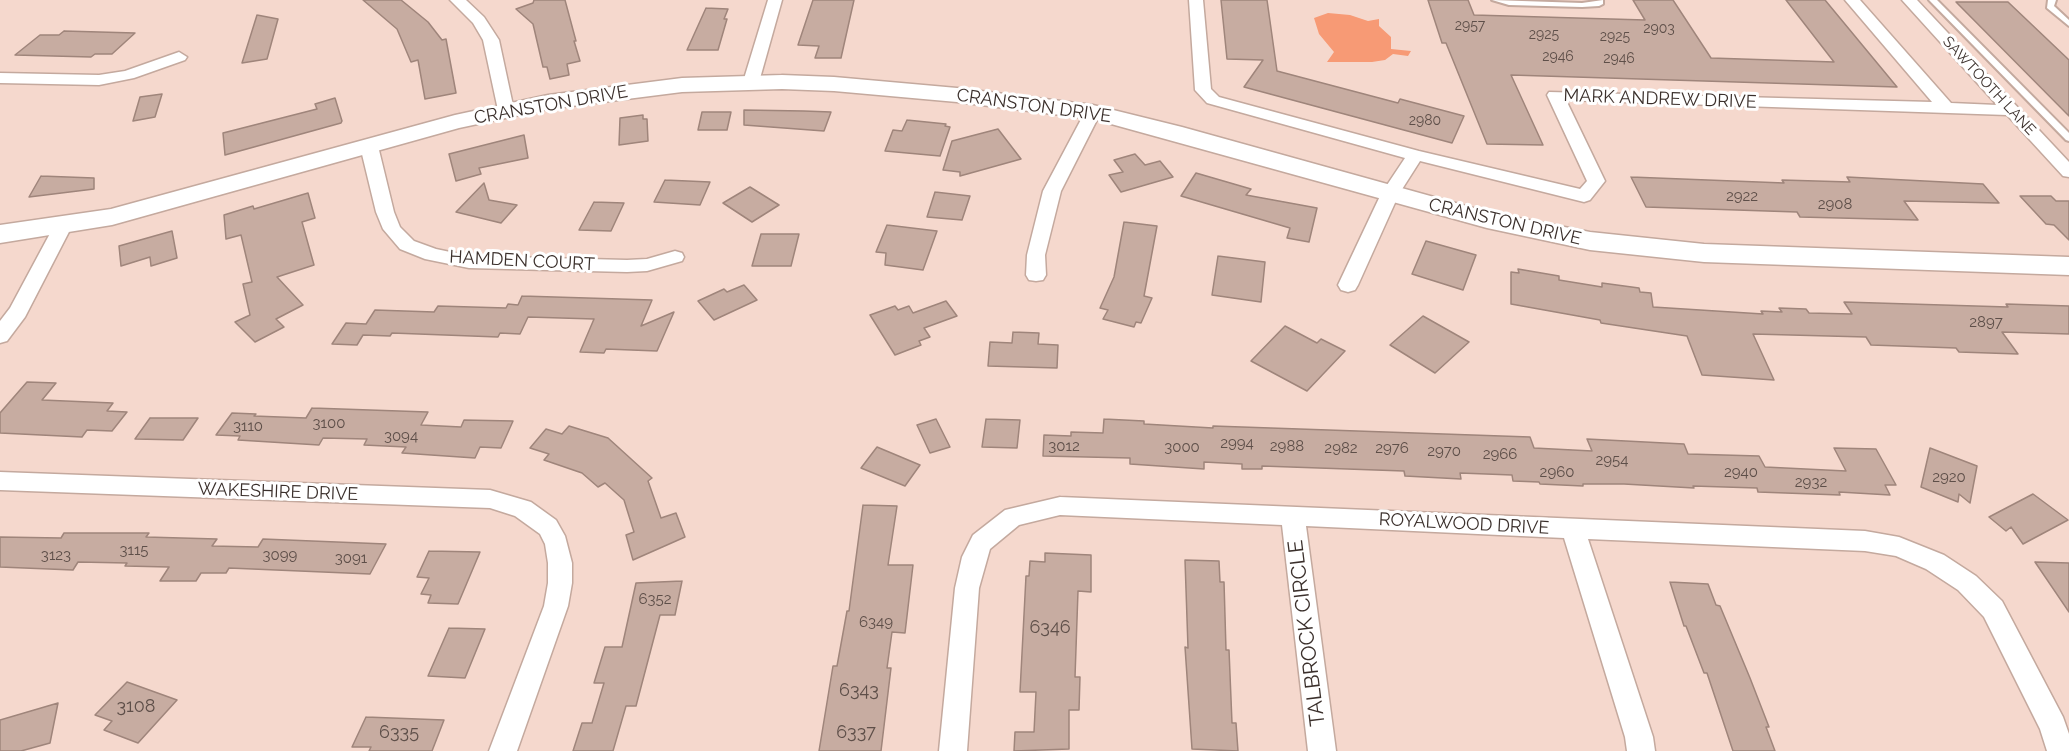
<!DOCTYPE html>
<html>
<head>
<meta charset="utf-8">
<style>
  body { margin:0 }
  canvas { display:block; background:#f5d8cd }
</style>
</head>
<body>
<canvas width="2069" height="751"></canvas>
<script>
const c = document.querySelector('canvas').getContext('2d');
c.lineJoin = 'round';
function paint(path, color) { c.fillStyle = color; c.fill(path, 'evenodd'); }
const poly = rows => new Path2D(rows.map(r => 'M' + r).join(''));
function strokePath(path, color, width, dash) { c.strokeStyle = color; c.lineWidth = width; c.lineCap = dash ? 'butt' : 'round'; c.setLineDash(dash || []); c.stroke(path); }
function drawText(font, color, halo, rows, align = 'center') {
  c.font = font + ' Raleway,sans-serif'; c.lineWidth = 6; c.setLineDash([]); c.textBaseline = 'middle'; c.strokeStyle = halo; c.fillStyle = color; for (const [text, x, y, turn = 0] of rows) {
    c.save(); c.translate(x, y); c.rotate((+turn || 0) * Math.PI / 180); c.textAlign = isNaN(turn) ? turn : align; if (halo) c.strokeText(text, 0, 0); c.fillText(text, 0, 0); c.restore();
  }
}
paint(poly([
  [1328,13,1350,15,1368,21,1379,19,1379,26,1391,37,1391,49,1411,51,1408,56,1393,54,1385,60,1372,62,1327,62,1334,52,1319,34,1314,18]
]), '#f79a75');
const building = poly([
  [363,0,401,0,428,22,442,40,446,39,456,93,425,99,418,60,411,62,397,29,363,0],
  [534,0,565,0,576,41,574,41,580,61,567,64,569,75,550,79,547,67,543,67,533,24,516,9,533,3,534,0],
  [813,0,854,0,841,58,815,58,819,46,798,45,813,0],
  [1221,0,1267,0,1277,71,1398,103,1400,99,1464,116,1452,143,1244,87,1263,60,1227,59,1221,0],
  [1428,0,1468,0,1474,15,1645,20,1633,0,1673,0,1711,58,1834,62,1786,0,1825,0,1897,87,1511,75,1543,145,1487,144,1446,43,1442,43,1428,0],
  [1956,2,2008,2,2069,60,2069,116,1956,2],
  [706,8,728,9,724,19,727,19,718,50,687,50,706,8],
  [257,15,278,19,267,59,242,63,257,15],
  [64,31,135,33,112,54,95,54,91,57,15,55,40,35,59,35,64,31],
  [162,94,155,117,133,121,140,97,162,94],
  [335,98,342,121,341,123,225,155,223,133,317,109,315,104,335,98],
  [744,110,804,111,831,112,824,131,744,125,744,110],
  [702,112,731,112,727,130,698,130,702,112],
  [643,115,643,119,647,119,648,141,619,145,620,118,643,115],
  [907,120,946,124,945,126,950,127,940,156,885,151,893,130,902,131,907,120],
  [998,129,1021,159,960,176,960,172,943,170,952,141,998,129],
  [524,135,528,158,479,168,481,174,456,181,449,154,524,135],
  [1135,154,1145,165,1160,161,1173,177,1121,192,1109,175,1123,172,1114,160,1135,154],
  [1196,173,1251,189,1246,195,1317,208,1309,242,1287,238,1290,228,1181,196,1196,173],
  [41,176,94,178,94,189,29,197,41,176],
  [1631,177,1784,183,1782,180,1850,182,1847,177,1983,184,1999,203,1904,201,1918,220,1800,217,1797,212,1646,207,1631,177],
  [665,180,710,182,700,205,654,202,665,180],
  [484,183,489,200,517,205,501,223,456,212,484,183],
  [750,187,779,205,752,222,723,203,750,187],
  [935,192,970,196,962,220,927,217,935,192],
  [308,193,315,218,302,222,314,265,277,277,303,305,276,319,284,327,255,342,235,322,250,315,243,284,252,282,241,235,226,239,224,215,253,206,254,209,308,193],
  [2020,196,2051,196,2056,201,2069,201,2069,240,2054,225,2046,224,2020,196],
  [594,202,624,203,611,231,579,230,594,202],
  [1124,222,1157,226,1144,296,1152,298,1141,323,1136,322,1134,327,1103,319,1108,310,1100,308,1114,277,1124,222],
  [887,225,937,231,923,270,885,265,886,253,876,252,887,225],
  [172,231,177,258,151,266,150,257,121,266,119,246,172,231],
  [761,234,799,234,791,266,752,266,761,234],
  [1426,241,1476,255,1463,290,1412,274,1426,241],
  [1218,256,1265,262,1261,302,1212,295,1218,256],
  [1518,269,1559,276,1559,280,1602,287,1602,283,1639,288,1640,292,1651,293,1653,307,1763,314,1761,311,1782,312,1779,308,1806,309,1809,313,1852,314,1844,302,2008,307,2006,304,2069,306,2069,334,2002,332,2018,354,1959,352,1956,348,1871,345,1866,337,1753,334,1774,380,1702,375,1687,336,1601,323,1600,320,1511,304,1511,272,1519,273,1518,269],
  [744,285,757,300,714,320,698,301,724,289,727,292,744,285],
  [522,296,652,300,641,326,674,312,657,351,606,349,604,353,580,352,594,319,528,317,520,334,500,333,498,337,392,333,390,336,363,335,357,345,332,344,346,323,366,324,375,310,434,312,438,306,506,308,508,304,518,305,522,296],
  [946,301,957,316,924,328,930,337,919,341,921,345,895,355,870,315,895,306,898,310,909,306,913,313,946,301],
  [1423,316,1469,342,1435,373,1390,345,1423,316],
  [1285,326,1317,343,1321,339,1345,351,1307,391,1251,361,1285,326],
  [1013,332,1039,333,1038,344,1058,345,1057,368,988,366,990,342,1012,343,1013,332],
  [27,382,56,383,42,400,113,403,107,411,127,412,112,431,87,430,82,437,0,433,0,413,27,382],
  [312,408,428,412,421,425,461,427,464,420,513,421,501,448,480,447,475,458,402,453,406,447,364,445,367,439,323,438,319,445,238,440,240,436,216,435,232,413,256,414,254,416,306,418,312,408],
  [150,418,198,418,183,440,135,439,150,418],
  [936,419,950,447,930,453,917,425,936,419],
  [986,419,1020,420,1017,448,982,447,986,419],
  [1104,419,1144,421,1144,424,1213,428,1213,426,1530,437,1534,448,1592,451,1587,439,1684,444,1688,454,1759,456,1765,467,1846,471,1834,448,1876,449,1896,485,1885,485,1890,495,1839,492,1840,495,1758,492,1757,488,1693,486,1694,488,1624,484,1583,484,1583,486,1540,484,1539,482,1513,481,1512,475,1460,473,1461,479,1405,476,1404,471,1262,466,1262,469,1242,469,1242,464,1204,462,1204,469,1130,464,1130,458,1043,456,1044,435,1071,436,1071,432,1103,433,1104,419],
  [569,426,608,438,652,478,648,481,661,518,676,513,685,537,633,560,626,535,634,532,624,500,605,483,598,487,582,473,544,460,549,454,530,448,546,429,562,434,569,426],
  [877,447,920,465,905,486,861,468,877,447],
  [1930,448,1977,466,1970,503,1959,494,1958,502,1921,487,1930,448],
  [2033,494,2068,520,2023,544,2011,527,2006,531,1989,517,2033,494],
  [863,505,897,506,888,565,913,565,905,633,892,632,887,668,891,668,881,751,819,751,833,666,837,666,847,611,849,611,863,505],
  [64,533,149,533,146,537,217,539,212,546,258,547,263,539,386,544,370,574,229,568,226,573,201,573,196,581,160,581,169,567,125,566,127,563,78,562,73,570,0,567,0,537,61,538,64,533],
  [429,551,480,552,458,604,428,603,431,595,421,594,429,578,417,577,429,551],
  [1045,553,1091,555,1091,592,1078,591,1075,677,1080,677,1079,710,1069,710,1069,749,1014,751,1015,732,1034,732,1036,692,1020,692,1026,576,1029,576,1030,561,1045,562,1045,553],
  [1185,560,1219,561,1220,582,1224,582,1226,650,1229,650,1232,723,1236,723,1238,751,1192,749,1185,647,1188,648,1185,560],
  [2035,562,2069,563,2069,612,2035,562],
  [682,581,675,615,660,615,636,706,626,706,613,751,573,751,582,723,592,723,604,683,594,683,605,647,622,647,636,583,682,581],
  [1670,582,1708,584,1716,605,1720,606,1750,678,1769,727,1766,727,1775,751,1733,751,1707,673,1704,673,1686,626,1684,626,1670,582],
  [449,628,485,629,465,678,428,676,449,628],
  [127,682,177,700,138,743,104,730,112,721,95,715,127,682],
  [58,703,50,743,21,751,0,751,0,720,58,703],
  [366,717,444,720,432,751,369,751,371,747,352,747,366,717]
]);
paint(building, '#c7aca1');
strokePath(building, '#9f857b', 1.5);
const lane = poly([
  [1492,0,1582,3,1603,0,1603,4,1599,6,1582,7,1509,5,1492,0],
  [1929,0,1937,0,2069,133,2069,141,2066,140,1929,0],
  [2048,0,2056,0,2054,6,2069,20,2069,26,2047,8,2048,0]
]);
const street = poly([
  [450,0,466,0,484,17,499,40,514,110,512,114,506,115,498,110,483,40,473,23,450,0],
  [768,0,782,0,759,82,751,87,743,82,768,0],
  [1189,0,1203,0,1211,89,1219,97,1419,151,1580,189,1587,181,1547,95,1549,92,1932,102,1845,0,1860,0,1951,103,1997,105,1902,0,1917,0,2069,162,2069,177,2063,176,2007,115,1566,100,1605,181,1590,200,1584,202,1420,161,1399,194,1358,285,1355,290,1348,292,1341,290,1338,285,1381,194,1405,158,1207,103,1195,90,1189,0],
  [179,52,187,57,185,60,134,78,99,85,0,83,0,73,99,75,125,71,179,52],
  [1093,107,1101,112,1061,191,1045,255,1046,275,1043,280,1036,281,1029,280,1026,275,1027,255,1043,191,1085,112,1093,107],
  [369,141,375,142,378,146,394,212,400,227,414,241,436,249,469,256,627,260,647,259,675,251,682,253,684,257,682,261,647,271,627,272,469,268,425,259,400,249,383,229,376,212,360,146,363,142,369,141],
  [63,220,70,222,72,226,25,317,7,341,0,343,0,321,10,308,54,226,56,222,63,220],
  [0,472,490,490,531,502,556,520,565,536,572,563,572,583,568,606,517,751,489,751,544,606,548,583,548,563,545,544,540,534,515,516,490,508,0,490,0,472],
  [1060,497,1865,531,1899,537,1944,555,1976,576,2002,601,2063,717,2069,734,2069,751,2047,751,2040,729,1984,617,1958,590,1926,569,1896,556,1865,551,1588,539,1653,737,1655,751,1627,751,1625,737,1564,538,1306,526,1336,751,1308,751,1282,525,1060,515,1019,525,990,549,979,588,967,751,939,751,955,588,962,557,973,535,1005,510,1060,497]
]);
const secondary = poly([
  [782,75,834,77,957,88,1093,105,1182,127,1488,212,1590,232,1704,244,2069,257,2069,275,1704,262,1590,250,1487,228,1093,119,957,102,834,91,782,89,682,92,548,109,459,128,112,225,0,243,0,225,111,209,455,115,548,95,682,78,782,75]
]);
strokePath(lane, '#c4a99e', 4);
strokePath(street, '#c4a99e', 3);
strokePath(secondary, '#c4a99e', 3);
paint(lane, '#fff');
paint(street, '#fff');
paint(secondary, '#fff');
drawText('14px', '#5e4f49', null, [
  ["2957",1470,26],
  ["2903",1659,29],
  ["2925",1544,35],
  ["2925",1615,37],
  ["2946",1558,57],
  ["2946",1619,59],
  ["2980",1425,121]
]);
drawText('15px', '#3b302c', '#fff', [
  ["SAWTOOTH LANE",1989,86,47]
]);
drawText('15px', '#5e4f49', null, [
  ["2922",1742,196],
  ["2908",1835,204],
  ["2897",1986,322],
  ["3100",329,423],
  ["3110",248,426],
  ["3094",401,436],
  ["2994",1237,443],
  ["3012",1064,446],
  ["2988",1287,446],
  ["3000",1182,447],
  ["2982",1341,448],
  ["2976",1392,448],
  ["2970",1444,451],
  ["2966",1500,454],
  ["2954",1612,460],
  ["2960",1557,472],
  ["2940",1741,472],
  ["2920",1949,477],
  ["2932",1811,482],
  ["3115",134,550],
  ["3123",56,555],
  ["3099",280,555],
  ["3091",351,558],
  ["6352",655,599],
  ["6349",876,622]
]);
drawText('18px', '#3b302c', '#fff', [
  ["MARK ANDREW DRIVE",1660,99,2],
  ["CRANSTON DRIVE",551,105,-10],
  ["CRANSTON DRIVE",1034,106,8],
  ["CRANSTON DRIVE",1505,222,13],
  ["HAMDEN COURT",522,261,3],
  ["WAKESHIRE DRIVE",278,492,2],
  ["ROYALWOOD DRIVE",1464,524,3]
]);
drawText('18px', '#5e4f49', null, [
  ["6346",1050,628],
  ["6343",859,691],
  ["3108",136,707],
  ["6335",399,733],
  ["6337",856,733]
]);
drawText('21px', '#3b302c', '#fff', [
  ["TALBROCK CIRCLE",1307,633,-97]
]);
</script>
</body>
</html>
